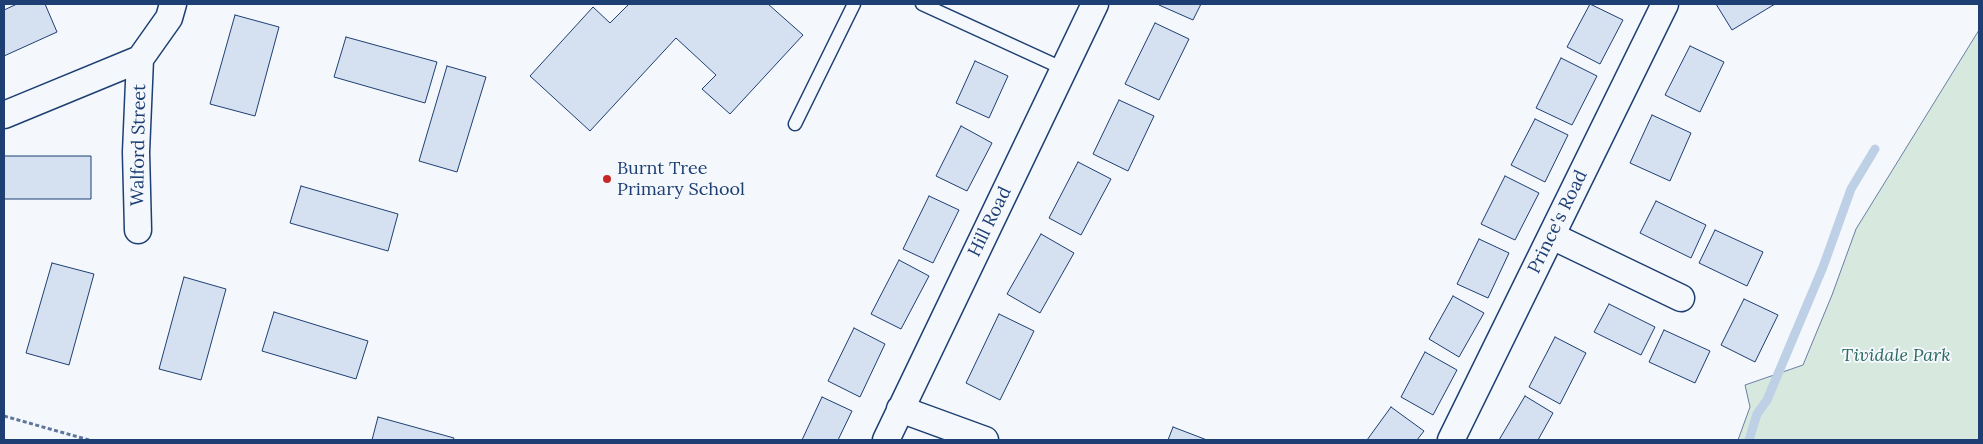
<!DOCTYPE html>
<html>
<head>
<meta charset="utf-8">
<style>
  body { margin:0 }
  #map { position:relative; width:1983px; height:444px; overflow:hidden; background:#f4f7fb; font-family:Lora,serif }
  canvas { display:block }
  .frame { position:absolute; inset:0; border:5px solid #1d3f73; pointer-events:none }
</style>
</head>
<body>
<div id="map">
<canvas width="1983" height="444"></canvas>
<div class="frame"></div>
</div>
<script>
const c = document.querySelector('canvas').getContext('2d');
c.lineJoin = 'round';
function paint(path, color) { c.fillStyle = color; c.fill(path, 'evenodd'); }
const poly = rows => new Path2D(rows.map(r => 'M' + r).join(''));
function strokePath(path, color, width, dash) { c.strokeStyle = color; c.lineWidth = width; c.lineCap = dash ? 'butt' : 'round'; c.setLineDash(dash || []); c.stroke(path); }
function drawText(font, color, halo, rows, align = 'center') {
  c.font = font + ' Lora,serif'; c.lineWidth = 4; c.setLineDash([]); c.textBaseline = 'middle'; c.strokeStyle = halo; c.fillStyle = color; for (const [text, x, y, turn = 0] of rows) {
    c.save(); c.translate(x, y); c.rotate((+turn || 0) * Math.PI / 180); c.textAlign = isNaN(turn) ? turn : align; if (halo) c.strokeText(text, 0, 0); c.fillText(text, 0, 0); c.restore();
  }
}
const green = poly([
  [1979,30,1979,440,1738,440,1750,407,1745,385,1803,365,1832,295,1856,229,1979,30]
]);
paint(green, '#d7e8df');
strokePath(green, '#687fa3', 1);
strokePath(poly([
  [1749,440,1757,414,1767,400,1823,267,1851,189,1875,149]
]), '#bed0e5', 9);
const building = poly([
  [17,4,45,4,57,32,4,56,4,10,17,4],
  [629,4,768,4,803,35,730,114,702,89,716,75,676,38,590,131,530,76,593,7,610,23,629,4],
  [1159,4,1201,4,1193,20,1159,5,1159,4],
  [1590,4,1623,20,1600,64,1567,47,1590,4],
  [1716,4,1775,4,1732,30,1716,4],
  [235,15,279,27,255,116,210,104,235,15],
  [1155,23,1189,39,1159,100,1125,84,1155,23],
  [346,37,437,62,425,103,334,77,346,37],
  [1690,46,1724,62,1700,112,1665,95,1690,46],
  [1561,58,1597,76,1572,125,1536,108,1561,58],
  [975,61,1008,76,989,118,956,103,975,61],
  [447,66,486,77,457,172,419,161,447,66],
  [1119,100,1154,116,1128,171,1093,154,1119,100],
  [1652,115,1691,133,1670,181,1630,163,1652,115],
  [1535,119,1568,135,1545,182,1511,165,1535,119],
  [961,126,992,143,967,191,936,176,961,126],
  [4,156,91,156,91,199,4,199,4,156],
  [1078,162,1111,179,1081,235,1049,218,1078,162],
  [1505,176,1539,193,1515,240,1481,224,1505,176],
  [301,186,398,214,388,251,290,223,301,186],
  [929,196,959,210,933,263,903,249,929,196],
  [1656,201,1706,225,1691,258,1640,233,1656,201],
  [1715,230,1763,252,1747,286,1699,263,1715,230],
  [1041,234,1074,253,1040,313,1007,294,1041,234],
  [1479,239,1509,253,1488,298,1457,284,1479,239],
  [899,260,929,276,901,329,871,314,899,260],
  [52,263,94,274,69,365,26,353,52,263],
  [184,277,226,289,201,380,159,369,184,277],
  [1453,296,1484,313,1459,357,1429,339,1453,296],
  [1744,299,1778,315,1755,362,1721,345,1744,299],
  [1609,304,1655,327,1641,355,1594,332,1609,304],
  [274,312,368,341,356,379,262,351,274,312],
  [999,314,1034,331,1000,400,966,383,999,314],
  [854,328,885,344,860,397,828,381,854,328],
  [1664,330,1710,351,1695,383,1649,362,1664,330],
  [1555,337,1586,353,1560,404,1529,387,1555,337],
  [1425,352,1457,370,1433,415,1401,397,1425,352],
  [1525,396,1553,413,1538,440,1499,440,1525,396],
  [822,397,852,411,838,440,802,440,822,397],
  [1391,407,1424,431,1417,440,1367,440,1391,407],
  [378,417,454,438,453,440,372,440,378,417],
  [1173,427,1207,440,1168,440,1173,427]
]);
paint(building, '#d5e0f0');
strokePath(building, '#1d3f73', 1);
const lane = poly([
  [922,4,1064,69],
  [795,124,854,4]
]);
const street = poly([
  [4,115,140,59,169,18,173,4],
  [138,230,136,152,140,59],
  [1552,236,1681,298],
  [900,409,985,440],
  [886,440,1095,4],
  [1451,440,1665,4]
]);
strokePath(lane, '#1d3f73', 15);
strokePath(street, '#1d3f73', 29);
strokePath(poly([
  [4,416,89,440]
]), '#5e769c', 3, [4, 2.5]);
strokePath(lane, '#f4f7fb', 12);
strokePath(street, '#f4f7fb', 26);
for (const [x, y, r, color] of [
  [607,179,5,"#c62828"]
]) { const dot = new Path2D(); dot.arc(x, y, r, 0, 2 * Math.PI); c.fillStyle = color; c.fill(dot); strokePath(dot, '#f4f7fb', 2); }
drawText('18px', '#1d3f73', '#f4f7fb', [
  ["Walford Street",139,145,-89],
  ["Hill Road",990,222,-64],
  ["Prince's Road",1558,222,-64]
]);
drawText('18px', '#1d3f73', '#f4f7fb', [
  ["Burnt Tree",617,169],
  ["Primary School",617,190]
], 'left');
drawText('italic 18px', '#2c6c60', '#f4f7fb', [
  ["Tividale Park",1896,356]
]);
</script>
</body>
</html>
